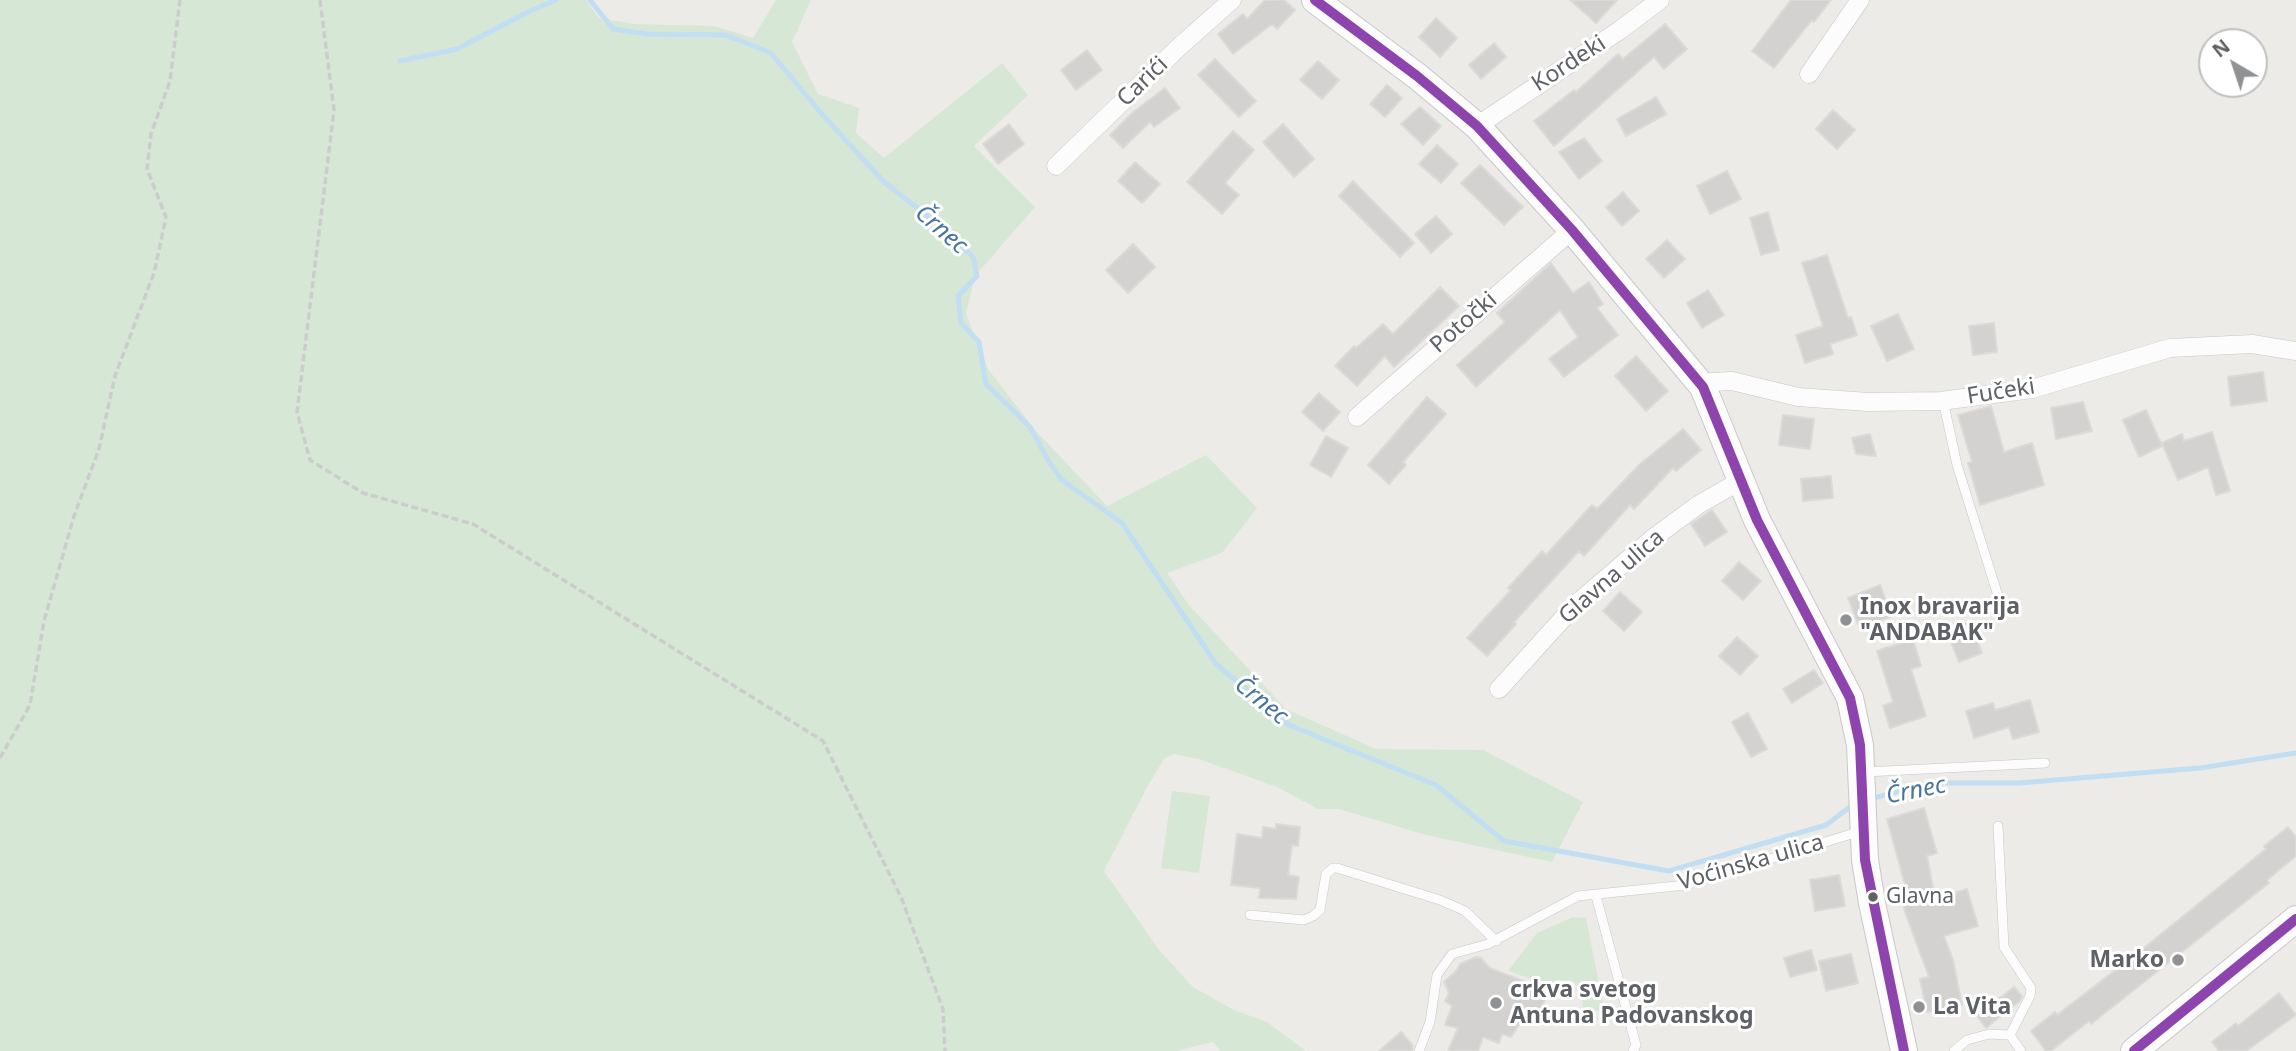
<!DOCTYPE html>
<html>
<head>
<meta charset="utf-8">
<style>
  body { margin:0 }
  #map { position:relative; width:2296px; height:1051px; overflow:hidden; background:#ecebe8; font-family:"Noto Sans",sans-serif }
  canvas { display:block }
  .north { position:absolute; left:2198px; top:28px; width:70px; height:70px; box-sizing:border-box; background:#fff; border:2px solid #bfc0c1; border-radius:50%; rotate:321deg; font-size:19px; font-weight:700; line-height:28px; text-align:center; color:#5e6165 }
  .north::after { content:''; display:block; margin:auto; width:24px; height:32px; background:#909193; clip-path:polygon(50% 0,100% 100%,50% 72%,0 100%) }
</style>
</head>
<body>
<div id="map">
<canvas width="2296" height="1051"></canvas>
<div class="north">N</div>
</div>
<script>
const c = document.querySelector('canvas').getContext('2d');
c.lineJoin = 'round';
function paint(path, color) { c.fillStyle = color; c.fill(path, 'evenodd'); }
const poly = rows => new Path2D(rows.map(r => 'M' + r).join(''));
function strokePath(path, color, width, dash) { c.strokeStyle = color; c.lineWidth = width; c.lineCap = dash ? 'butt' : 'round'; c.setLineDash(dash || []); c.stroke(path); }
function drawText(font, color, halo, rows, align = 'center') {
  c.font = font + ' "Noto Sans",sans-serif'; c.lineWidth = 6; c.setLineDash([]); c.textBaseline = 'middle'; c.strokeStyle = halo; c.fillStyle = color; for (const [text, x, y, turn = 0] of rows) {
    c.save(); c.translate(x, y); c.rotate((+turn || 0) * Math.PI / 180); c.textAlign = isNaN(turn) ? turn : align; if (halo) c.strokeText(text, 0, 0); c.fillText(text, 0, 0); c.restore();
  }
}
paint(poly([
  [0,0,586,0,599,18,635,24,714,26,753,38,776,0,811,0,792,42,818,94,859,108,856,133,884,158,1002,63,1028,95,974,146,1035,207,975,276,966,314,988,369,1035,430,1107,506,1206,455,1257,508,1222,553,1167,573,1188,604,1286,709,1376,749,1483,750,1583,802,1552,862,1426,835,1339,809,1318,809,1277,787,1199,759,1174,754,1164,759,1146,789,1104,871,1159,950,1193,987,1234,1010,1267,1022,1306,1051,1221,1051,1213,1042,1176,1051,0,1051],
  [1172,791,1210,796,1199,873,1161,868],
  [1573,917,1586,918,1604,1009,1592,1012,1583,1010,1582,993,1573,981,1558,980,1549,985,1508,971,1537,933]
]), '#d7e7d5');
strokePath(poly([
  [590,0,613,29,647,34,726,35,771,53,821,113,884,182,943,228,973,257,977,276,958,296,961,323,979,342,986,384,1030,427,1048,460,1062,480,1122,523,1216,664,1289,725,1436,785,1504,841,1669,871,1826,825,1854,804],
  [400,61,457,49,526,13,556,0],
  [1870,799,1930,783,2019,783,2200,768,2296,753]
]), '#c1def2', 5);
const building = poly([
  [1265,0,1284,0,1295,10,1277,29,1272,24,1233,54,1218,34,1243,14,1247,19,1265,0],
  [1570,0,1617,0,1596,23,1570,0],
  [1791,0,1831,0,1814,22,1812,20,1774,68,1752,51,1791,0],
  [1436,18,1457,38,1440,57,1419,37,1436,18],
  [1665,24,1687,49,1664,69,1654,57,1554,146,1534,121,1574,90,1576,92,1618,54,1623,59,1665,24],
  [1494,43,1506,57,1481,79,1469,65,1494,43],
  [1087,50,1102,70,1076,90,1061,70,1087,50],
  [1215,59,1256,101,1239,117,1198,75,1215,59],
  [1318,61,1339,80,1322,99,1300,80,1318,61],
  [1387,85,1402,98,1385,117,1370,104,1387,85],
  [1165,88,1180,108,1154,127,1150,122,1123,148,1110,135,1132,113,1165,88],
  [1656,97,1666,114,1626,136,1617,119,1656,97],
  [1420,107,1441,126,1423,145,1401,124,1420,107],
  [1833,110,1855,130,1837,149,1816,129,1833,110],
  [1009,124,1024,144,998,164,983,144,1009,124],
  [1283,124,1314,159,1294,177,1263,142,1283,124],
  [1233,131,1254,150,1225,183,1239,195,1222,214,1187,182,1233,131],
  [1584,138,1602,161,1579,179,1559,152,1584,138],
  [1437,145,1458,164,1441,183,1419,164,1437,145],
  [1135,162,1160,184,1142,203,1118,181,1135,162],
  [1480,165,1523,207,1504,225,1461,183,1480,165],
  [1727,171,1741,199,1710,214,1697,186,1727,171],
  [1353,181,1414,243,1400,257,1339,196,1353,181],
  [1623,192,1639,211,1622,226,1606,207,1623,192],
  [1768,212,1779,250,1761,255,1750,218,1768,212],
  [1436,216,1452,234,1431,253,1415,234,1436,216],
  [1667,240,1685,259,1664,278,1646,259,1667,240],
  [1133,244,1155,267,1128,293,1106,270,1133,244],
  [1827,255,1848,318,1851,317,1857,335,1830,344,1833,354,1805,363,1796,335,1823,326,1802,263,1827,255],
  [1551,263,1573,293,1589,282,1603,304,1597,308,1618,335,1564,377,1549,359,1578,337,1560,310,1476,387,1457,365,1505,322,1497,313,1551,263],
  [1440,287,1459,306,1394,367,1385,356,1357,386,1335,366,1354,346,1356,348,1383,324,1393,334,1440,287],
  [1708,290,1724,315,1702,328,1687,303,1708,290],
  [1898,314,1914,349,1887,361,1871,326,1898,314],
  [1994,323,1997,352,1973,355,1969,326,1994,323],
  [1636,356,1668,391,1646,411,1615,376,1636,356],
  [2263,372,2267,401,2231,406,2228,377,2263,372],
  [1319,393,1340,412,1323,431,1302,412,1319,393],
  [1427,397,1446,414,1403,462,1406,465,1389,484,1368,465,1427,397],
  [2083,402,2092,431,2056,439,2051,408,2083,402],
  [1991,406,2004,452,2032,443,2044,485,1980,505,1968,463,1972,462,1958,415,1991,406],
  [2146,410,2162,446,2139,457,2123,420,2146,410],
  [1783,415,1814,419,1810,449,1779,445,1783,415],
  [1683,429,1701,450,1676,471,1673,468,1634,509,1630,505,1584,556,1579,551,1514,622,1516,624,1487,656,1467,638,1511,590,1508,588,1542,551,1546,555,1592,505,1597,509,1639,465,1683,429],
  [2212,432,2230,491,2216,495,2208,467,2178,480,2162,443,2182,434,2184,441,2212,432],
  [1870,434,1876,456,1856,454,1852,438,1870,434],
  [1326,436,1348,448,1331,477,1310,465,1326,436],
  [1831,476,1833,498,1803,501,1801,479,1831,476],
  [1712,510,1727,532,1705,546,1691,524,1712,510],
  [1739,562,1761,581,1743,600,1722,581,1739,562],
  [1880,585,1892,616,1860,629,1848,598,1880,585],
  [1620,592,1642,612,1624,631,1603,611,1620,592],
  [1970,622,1982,653,1959,662,1947,632,1970,622],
  [1737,637,1758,656,1740,675,1719,656,1737,637],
  [1913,639,1921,666,1911,669,1926,716,1890,728,1883,706,1893,702,1877,651,1913,639],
  [1814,670,1823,683,1792,703,1783,689,1814,670],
  [2030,700,2039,732,2013,739,2009,727,1974,738,1966,711,1993,703,1995,710,2030,700],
  [1748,713,1767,749,1751,757,1732,722,1748,713],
  [1924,808,1937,853,1927,856,1935,898,1967,889,1978,926,1944,936,1953,960,1962,1005,1927,1012,1920,979,1929,977,1905,912,1900,886,1905,885,1887,819,1924,808],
  [1276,824,1300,827,1298,846,1292,845,1288,875,1299,877,1296,899,1259,898,1260,888,1231,885,1237,834,1262,838,1263,827,1276,829,1276,824],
  [2288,827,2296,837,2296,856,2267,880,2269,883,2091,1024,2089,1021,2051,1051,2046,1051,2031,1031,2055,1012,2057,1015,2139,952,2266,849,2264,846,2288,827],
  [1839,875,1845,906,1815,911,1810,880,1839,875],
  [1811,950,1817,970,1790,977,1784,958,1811,950],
  [1851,954,1858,983,1826,991,1819,961,1851,954],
  [1476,957,1481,958,1490,968,1549,991,1541,1008,1536,1014,1527,1012,1511,1037,1502,1034,1499,1043,1483,1037,1478,1051,1448,1051,1458,1028,1445,1025,1452,1006,1445,1001,1449,993,1444,982,1457,970,1460,964,1476,957],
  [2014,987,2022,996,2020,1001,1986,1028,1977,1016,2014,987],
  [2279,993,2296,1015,2246,1051,2219,1051,2212,1042,2236,1023,2238,1026,2279,993],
  [1401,1032,1413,1046,1412,1051,1379,1051,1401,1032]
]);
paint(building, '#d3d2d1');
strokePath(building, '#dcdad8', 2);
const lane = poly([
  [1943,400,1957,465,2000,602],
  [1865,772,2045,763],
  [1998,826,2004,947,2031,988,2030,996,2010,1035],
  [1596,896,1636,1045,1633,1051],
  [1250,915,1304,920,1313,916,1320,910,1326,874,1333,868,1337,868,1440,900,1465,911,1496,941],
  [2010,1035,2021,1051],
  [1419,1051,1430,1022,1437,975,1452,954,1488,944,1578,896,1686,885,1861,831],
  [1954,1051,1967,1040,1989,1034,2010,1035]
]);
const street = poly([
  [1809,74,1860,0],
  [1477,126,1620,30,1660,0],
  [1056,166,1179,47,1232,0],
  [1703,387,1712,382,1732,381,1798,397,1868,402,1941,401,2032,389,2170,348,2252,344,2296,351],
  [1357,417,1572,230],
  [1499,689,1576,604,1652,539,1698,505,1740,481]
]);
const secondary = poly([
  [1315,0,1417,76,1477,126,1572,230,1703,387,1757,520,1850,698,1860,745,1865,860,1872,903,1904,1051],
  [2134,1051,2296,919]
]);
strokePath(lane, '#c7c7c7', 10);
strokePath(street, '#c7c7c7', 19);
strokePath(secondary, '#c9c9c9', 28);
strokePath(poly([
  [320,0,334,110,297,412,310,460,363,493,473,524,823,741,901,897,943,1009,945,1051],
  [0,758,30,705,44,621,74,516,99,449,115,376,154,273,166,217,147,169,151,134,170,81,180,0]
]), '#cacdcb', 3.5, [7, 3.5]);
strokePath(lane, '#fcfcfc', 9);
strokePath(street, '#fcfcfc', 18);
strokePath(secondary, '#fcfcfc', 26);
strokePath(poly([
  [1315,0,1417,76,1477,126,1572,230,1703,387,1757,520,1850,698,1860,745,1865,860,1904,1051],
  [2134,1051,2296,919]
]), '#8e44ad', 10);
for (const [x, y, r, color] of [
  [1846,620,7,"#909193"],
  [1873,897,6,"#5e6165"],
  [2178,960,7,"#909193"],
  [1496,1003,7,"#909193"],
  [1919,1007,7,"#909193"]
]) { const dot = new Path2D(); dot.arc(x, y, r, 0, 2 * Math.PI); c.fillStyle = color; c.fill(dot); strokePath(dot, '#fff', 2.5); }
drawText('21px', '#5e6165', '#fff', [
  ["Glavna",1886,897]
], 'left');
drawText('23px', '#5e6165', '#fff', [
  ["Kordeki",1569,64,-33],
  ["Carići",1143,82,-44],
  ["Potočki",1464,323,-41],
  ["Fučeki",2001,392,-9],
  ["Glavna ulica",1612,577,-41],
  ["Voćinska ulica",1751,863,-16]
]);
drawText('bold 23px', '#5e6165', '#fff', [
  ["Inox bravarija",1860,607],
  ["\"ANDABAK\"",1860,633],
  ["Marko",2164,960,"right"],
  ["crkva svetog",1510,990],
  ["Antuna Padovanskog",1510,1016],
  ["La Vita",1933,1007]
], 'left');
drawText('italic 24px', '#48759f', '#fff', [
  ["Črnec",941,230,41],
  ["Črnec",1261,701,39],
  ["Črnec",1916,791,-11]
]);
</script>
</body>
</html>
